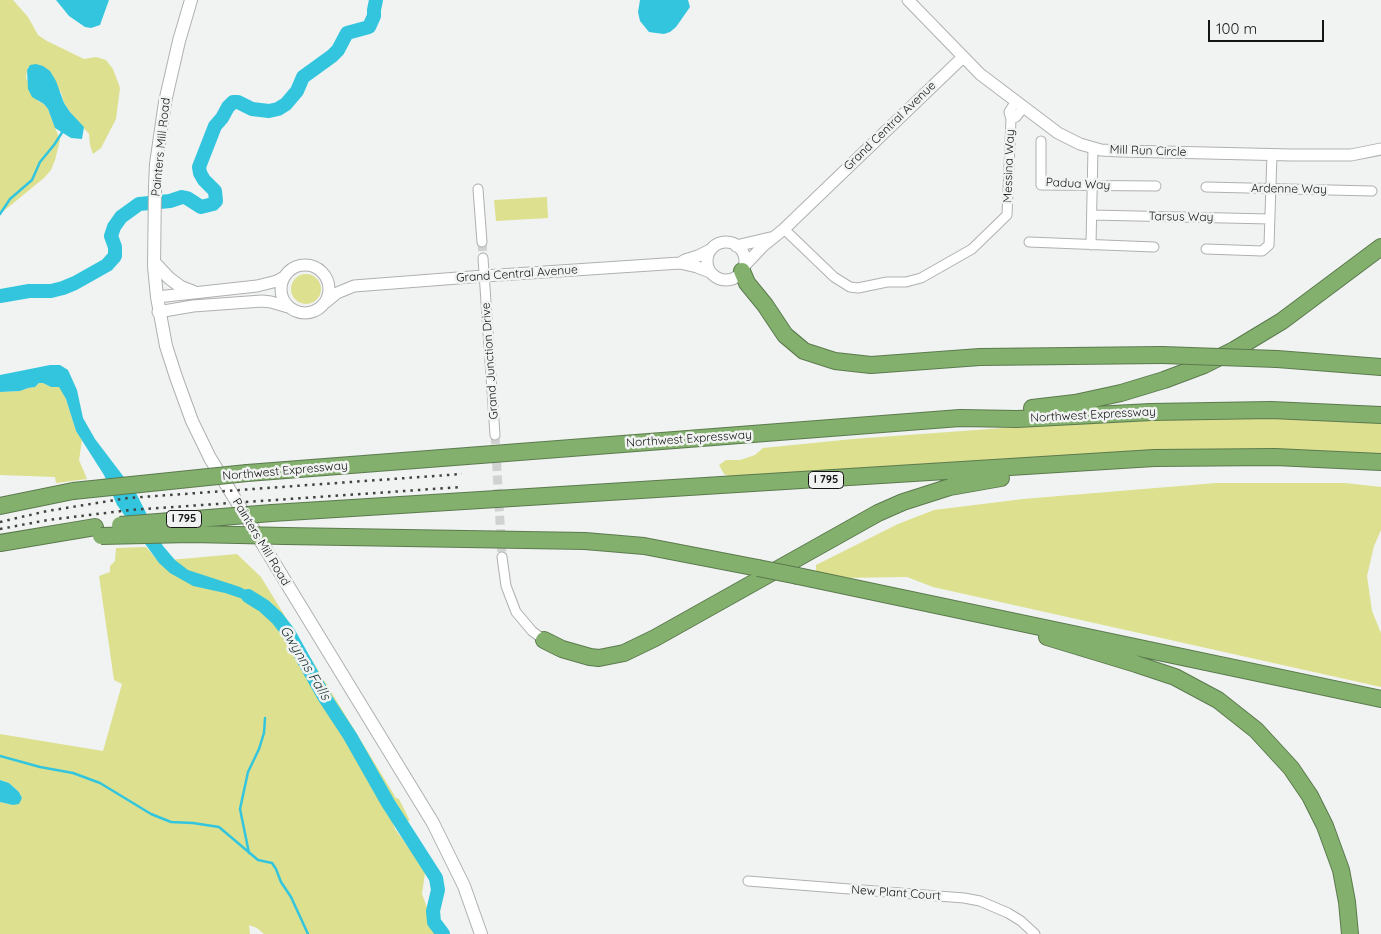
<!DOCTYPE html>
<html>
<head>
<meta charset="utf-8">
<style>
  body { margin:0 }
  #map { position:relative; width:1381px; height:934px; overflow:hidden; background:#f0f3f1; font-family:Quicksand,sans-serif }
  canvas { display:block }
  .scale { position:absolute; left:1208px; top:20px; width:116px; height:22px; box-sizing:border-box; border:2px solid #131413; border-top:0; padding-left:6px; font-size:15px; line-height:18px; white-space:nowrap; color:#131413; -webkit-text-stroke:4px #f0f3f1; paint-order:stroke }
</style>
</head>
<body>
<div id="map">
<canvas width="1381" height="934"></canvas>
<div class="scale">100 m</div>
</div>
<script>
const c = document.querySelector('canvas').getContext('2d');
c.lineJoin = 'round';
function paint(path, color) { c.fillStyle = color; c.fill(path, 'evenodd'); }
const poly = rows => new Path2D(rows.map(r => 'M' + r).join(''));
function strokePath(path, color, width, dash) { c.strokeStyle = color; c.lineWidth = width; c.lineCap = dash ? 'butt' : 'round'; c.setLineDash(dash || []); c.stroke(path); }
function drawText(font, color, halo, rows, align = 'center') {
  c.font = font + ' Quicksand,sans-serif'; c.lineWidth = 5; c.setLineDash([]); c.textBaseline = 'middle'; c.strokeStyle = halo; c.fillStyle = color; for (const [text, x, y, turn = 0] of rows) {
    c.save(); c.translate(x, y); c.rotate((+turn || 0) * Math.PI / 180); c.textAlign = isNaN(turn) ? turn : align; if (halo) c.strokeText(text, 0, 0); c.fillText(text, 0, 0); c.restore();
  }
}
paint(poly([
  [0,0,13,0,28,17,38,35,47,41,84,59,96,57,106,60,113,69,120,88,116,119,101,148,93,154,90,145,89,134,70,112,64,103,61,92,29,66,27,70,26,78,38,101,44,104,48,109,60,140,55,160,51,170,44,178,0,214],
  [547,197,548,218,496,221,494,200],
  '291 289a15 15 0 1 1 30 0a15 15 0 1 1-30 0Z',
  [39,383,43,383,51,387,59,386,66,399,76,431,82,440,79,460,87,479,56,483,55,477,0,475,0,392,20,391,28,388,35,387],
  [1274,415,1381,422,1381,456,733,478,724,474,719,465,726,460,740,460,755,455,763,448,853,439,1058,424],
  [1216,483,1345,483,1381,487,1381,530,1374,546,1367,576,1372,611,1381,633,1381,687,933,587,907,577,839,578,816,573,816,565,898,524,934,510,1023,499],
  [146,547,158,561,237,554,261,577,396,798,399,799,410,821,391,818,395,829,421,864,425,873,422,894,437,934,264,934,257,928,249,925,250,934,0,934,0,802,13,805,22,798,19,792,9,783,0,780,0,734,103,751,122,684,114,680,99,576,110,572,110,566,115,561,116,548]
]), '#dce08f');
paint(poly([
  [56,0,109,0,100,25,91,28,85,27,69,16],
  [640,0,688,0,690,7,676,27,670,32,664,34,656,33,649,32,640,21,638,12],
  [36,64,43,66,50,71,56,81,64,103,70,112,84,127,82,139,71,138,55,128,48,109,44,104,32,97,28,89,27,70,30,65],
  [50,365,60,365,68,370,77,390,83,418,95,439,136,493,163,546,175,560,188,570,240,587,261,598,264,602,264,606,257,606,246,600,225,593,193,586,170,573,159,563,117,505,104,475,76,431,66,399,59,387,51,387,43,383,39,383,35,387,28,388,20,391,0,392,0,375],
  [0,780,9,783,19,792,22,798,19,804,13,805,0,802]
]), '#34c5de');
strokePath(poly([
  [0,214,10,199,32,180,40,162,54,145,63,131],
  [0,756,40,767,73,773,100,783,151,814,171,822,193,823,219,827,258,860,272,863,276,869,281,882,291,897,308,934],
  [249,853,240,809,248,772,259,749,264,733,265,718]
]), '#34c5de', 2.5);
strokePath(poly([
  [0,296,29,291,51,291,63,288,75,283,107,265,115,256,115,247,111,236,114,227,121,217,139,204,170,201,182,197,187,198,201,207,213,204,216,201,215,191,204,180,200,173,199,167,215,126,222,118,228,107,233,102,238,102,252,109,269,111,278,109,286,104,297,91,303,77,332,56,338,50,347,33,369,27,374,16,374,10,376,0],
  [248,596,264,606,277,618,288,632,325,698,350,736,388,803,436,878,438,890,433,911,434,922,443,934]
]), '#34c5de', 14);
strokePath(poly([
  [482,242,483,258],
  [495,435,502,557]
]), '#cfd2d0', 9, [9, 4.5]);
const minor = poly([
  [1016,101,1009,112,1011,119,1016,117,1024,107],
  [1041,141,1041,185,1156,186],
  [1206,187,1372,191],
  [478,189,482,242],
  [1092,215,1270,219],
  [784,229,834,277,850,287,858,288,887,282,906,282,921,278,972,249,1007,215,1011,119],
  [1029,242,1154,247],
  [1091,245,1093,148],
  [1206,249,1262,251,1269,245,1272,154],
  [483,258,495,435],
  [502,557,506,586,516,612,532,631,544,640],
  [748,881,964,898,980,901,1008,913,1021,921,1035,934]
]);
const tertiary = poly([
  [908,0,980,74,1058,133,1080,144,1101,150,1121,151,1292,155,1351,155,1381,149],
  '707 261a19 19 0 1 1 38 0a19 19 0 1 1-38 0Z',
  [736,246,770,238],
  [680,263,685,260,698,256,710,250],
  '281 289a24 24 0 1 1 48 0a24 24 0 1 1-48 0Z',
  [745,265,763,246,784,229,963,57],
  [157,297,257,286,277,281,284,277],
  [326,302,337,293,354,286,484,276,680,263,697,267,710,272],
  [158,312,193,306,262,301,271,302,288,307]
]);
const secondary = poly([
  [191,0,179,41,165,102,156,164,155,187,154,266,157,297,166,346,176,377,192,421,210,458,433,823,464,886,481,934],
  [154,262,169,278,181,287,194,292]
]);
const motorway = poly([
  [742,271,747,283,765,305,785,335,804,351,835,361,871,365,980,357,1162,355],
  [1277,359,1381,367],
  [1032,408,1075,403,1121,393,1164,380,1204,365,1234,350,1282,321,1381,247],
  [247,473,960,418,1017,419,1151,412,1271,410,1381,415],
  [0,506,73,491],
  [272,513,1154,458,1275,457,1381,462],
  [285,536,585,541,644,546,758,568],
  [0,543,95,527],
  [798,576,1381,699],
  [1047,637,1136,664,1175,677,1218,700,1256,730,1291,768,1310,796,1325,826,1341,870,1347,902,1350,934],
  [544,640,562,649,590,657,599,658,624,653,655,638,878,513,903,502,950,487,1001,478]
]);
strokePath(minor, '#aeb1af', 11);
strokePath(tertiary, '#aeb1af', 13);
strokePath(secondary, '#aeb1af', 14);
strokePath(motorway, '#5c7a4e', 18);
strokePath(minor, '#fff', 9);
strokePath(tertiary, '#fff', 11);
strokePath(secondary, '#fff', 12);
strokePath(motorway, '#83b16d', 16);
strokePath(poly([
  [0,522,47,511,128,498,462,474],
  [0,529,48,520,130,510,462,487]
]), '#414341', 2.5, [2.5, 5]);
const motorwayBridge = poly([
  [1162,355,1277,359],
  [73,491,247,473],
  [120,525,272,513],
  [101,536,191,534,285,536],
  [758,568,798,576]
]);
strokePath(motorwayBridge, '#5c7a4e', 18, []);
strokePath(motorwayBridge, '#83b16d', 16);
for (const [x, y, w] of [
  [826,480,35],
  [184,519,35]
]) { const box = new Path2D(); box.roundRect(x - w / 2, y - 8.5, w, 17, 4); c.fillStyle = '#f0f3f1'; c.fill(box); strokePath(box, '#131413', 1); }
drawText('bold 11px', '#131413', null, [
  ["I 795",826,480],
  ["I 795",184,519]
]);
drawText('12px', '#131413', '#f0f3f1', [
  ["Grand Central Avenue",890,126,-44],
  ["Painters Mill Road",161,147,-84],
  ["Mill Run Circle",1148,151,2],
  ["Messina Way",1009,166,-88],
  ["Padua Way",1078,184,3],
  ["Ardenne Way",1289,189,1],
  ["Tarsus Way",1181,217,1],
  ["Grand Central Avenue",517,274,-4],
  ["Grand Junction Drive",490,361,-94],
  ["Northwest Expressway",1093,415,-3],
  ["Northwest Expressway",689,439,-4],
  ["Northwest Expressway",285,471,-5],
  ["Painters Mill Road",261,542,59],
  ["New Plant Court",896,893,4]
]);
drawText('italic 14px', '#1c3338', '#f0f3f1', [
  ["Gwynns Falls",305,663,59]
]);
</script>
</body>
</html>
